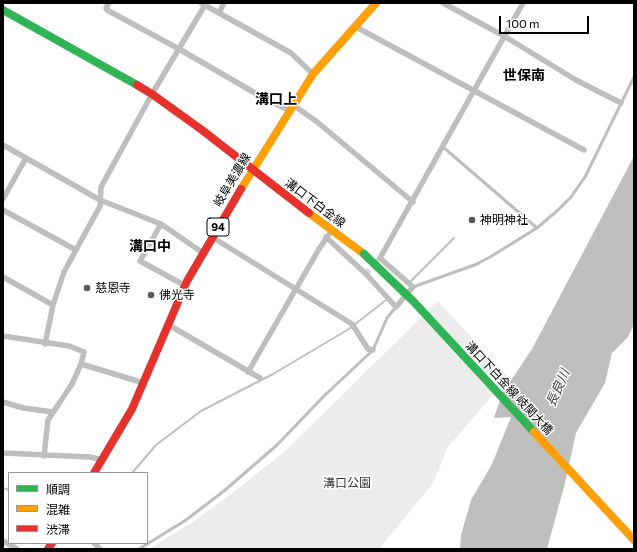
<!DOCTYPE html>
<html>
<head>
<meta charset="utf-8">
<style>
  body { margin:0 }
  #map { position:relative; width:637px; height:552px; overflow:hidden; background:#fff; font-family:Commissioner,"Noto Sans JP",sans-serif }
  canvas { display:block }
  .frame { position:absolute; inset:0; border:4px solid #000; pointer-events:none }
  .legend { position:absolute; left:8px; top:472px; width:140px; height:72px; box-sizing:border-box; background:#fff; border:1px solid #999; margin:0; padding:5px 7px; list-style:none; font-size:12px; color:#000 }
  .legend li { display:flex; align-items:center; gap:8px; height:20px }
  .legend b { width:20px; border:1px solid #999 }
  .scale { position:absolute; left:499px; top:16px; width:90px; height:18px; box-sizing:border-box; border:2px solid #000; border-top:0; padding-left:5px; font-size:12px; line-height:14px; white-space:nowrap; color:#000; -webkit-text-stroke:3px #fff; paint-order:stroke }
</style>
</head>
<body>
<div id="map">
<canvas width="637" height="552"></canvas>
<div class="frame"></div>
<ul class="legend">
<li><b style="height:5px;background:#30b455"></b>順調</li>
<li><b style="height:5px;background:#ff9f0a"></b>混雑</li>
<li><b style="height:5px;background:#e5322d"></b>渋滞</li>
</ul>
<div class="scale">100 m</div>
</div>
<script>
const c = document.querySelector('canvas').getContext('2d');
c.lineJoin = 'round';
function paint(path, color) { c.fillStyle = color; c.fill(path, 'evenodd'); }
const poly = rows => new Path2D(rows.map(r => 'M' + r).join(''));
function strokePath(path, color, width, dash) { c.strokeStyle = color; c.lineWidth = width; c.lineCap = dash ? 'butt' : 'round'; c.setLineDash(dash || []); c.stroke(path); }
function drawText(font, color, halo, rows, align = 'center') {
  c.font = font + ' Commissioner,"Noto Sans JP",sans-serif'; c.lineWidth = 3; c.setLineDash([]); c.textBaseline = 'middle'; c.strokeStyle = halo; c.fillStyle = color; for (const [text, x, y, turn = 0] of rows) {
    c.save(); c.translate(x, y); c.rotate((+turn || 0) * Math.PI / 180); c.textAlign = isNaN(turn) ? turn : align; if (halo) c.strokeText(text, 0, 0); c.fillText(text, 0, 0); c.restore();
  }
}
paint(poly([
  [438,301,508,377,448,447,433,483,379,549,149,549,191,523,230,495,284,452]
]), '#ececec');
paint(poly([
  [634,156,634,324,628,337,612,353,605,383,576,433,565,483,547,549,460,549,461,535,471,500,492,464,511,417,494,418,502,394,532,349]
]), '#bfbfbf');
strokePath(poly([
  [410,282,454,238],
  [132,473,156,445,201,411,273,374,349,329,386,300],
  [3,488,9,490]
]), '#bfbfbf', 2);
strokePath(poly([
  [366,274,380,258]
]), '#d9d9d9', 5.5, [5.5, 3]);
strokePath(poly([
  [443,147,537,228],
  [413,287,477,264,490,257,537,228,558,210,571,197,585,177,634,77],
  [139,549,186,520,224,491,277,445,323,397,373,350,387,318,396,307]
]), '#bebebe', 3);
strokePath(poly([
  [109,3,106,8,107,10,179,49,262,97,290,111],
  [201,3,291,53,313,74],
  [443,3,504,36,576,80,621,103],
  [219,13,224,3],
  [356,27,584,150],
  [293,105,316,121,413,202],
  [3,145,100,200,161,224,203,253],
  [3,199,26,158],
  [3,210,76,250],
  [161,224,140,261,184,285],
  [212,237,352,324,368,349,373,350],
  [326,237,366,274,396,307,413,287,380,258,523,3],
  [3,277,53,305],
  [167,324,260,378],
  [3,336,69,346,84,352,81,364,144,383],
  [45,344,53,305,64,272,100,206,101,187,152,94,205,5],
  [248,372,319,249,332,230],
  [3,402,23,408,53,412],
  [3,453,90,457,102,460],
  [44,456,48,420,72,384,81,364],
  [3,541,17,549],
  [94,543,100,549]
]), '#bebebe', 5.5);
strokePath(poly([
  [3,10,137,85]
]), '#30b455', 8);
strokePath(poly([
  [241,189,313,74,376,3],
  [309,213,364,254]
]), '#ff9f0a', 8);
strokePath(poly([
  [137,85,152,94,202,130,309,213],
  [94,473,132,409,187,281,241,189],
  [48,549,52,543]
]), '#e5322d', 8);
strokePath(poly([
  [364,254,414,302,534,432]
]), '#30b455', 8);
strokePath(poly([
  [534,432,634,540]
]), '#ff9f0a', 8);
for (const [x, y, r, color] of [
  [472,220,4,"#595959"],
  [87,288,4,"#595959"],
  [151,295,4,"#595959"]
]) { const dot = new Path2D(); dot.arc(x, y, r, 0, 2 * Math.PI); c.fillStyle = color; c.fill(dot); strokePath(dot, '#fff', 1.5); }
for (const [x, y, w] of [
  [218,227,22]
]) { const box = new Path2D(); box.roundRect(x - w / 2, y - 9, w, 18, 3); c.fillStyle = '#fff'; c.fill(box); strokePath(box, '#000', 1); }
drawText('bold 11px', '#000', null, [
  ["94",218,227]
]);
drawText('12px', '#000', '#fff', [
  ["岐阜美濃線",232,180,-59],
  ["溝口下白金線",315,203,37],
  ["溝口下白金線 岐関大橋",509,388,47]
]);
drawText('12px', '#000', '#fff', [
  ["神明神社",480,220],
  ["慈恩寺",95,288],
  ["佛光寺",159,295]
], 'left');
drawText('12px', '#333', '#fff', [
  ["溝口公園",347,483]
]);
drawText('italic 13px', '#444', '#fff', [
  ["長良川",558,388,-66]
]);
drawText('bold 14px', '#000', '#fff', [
  ["世保南",524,75],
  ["溝口上",276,99],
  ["溝口中",150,246]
]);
</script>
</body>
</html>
